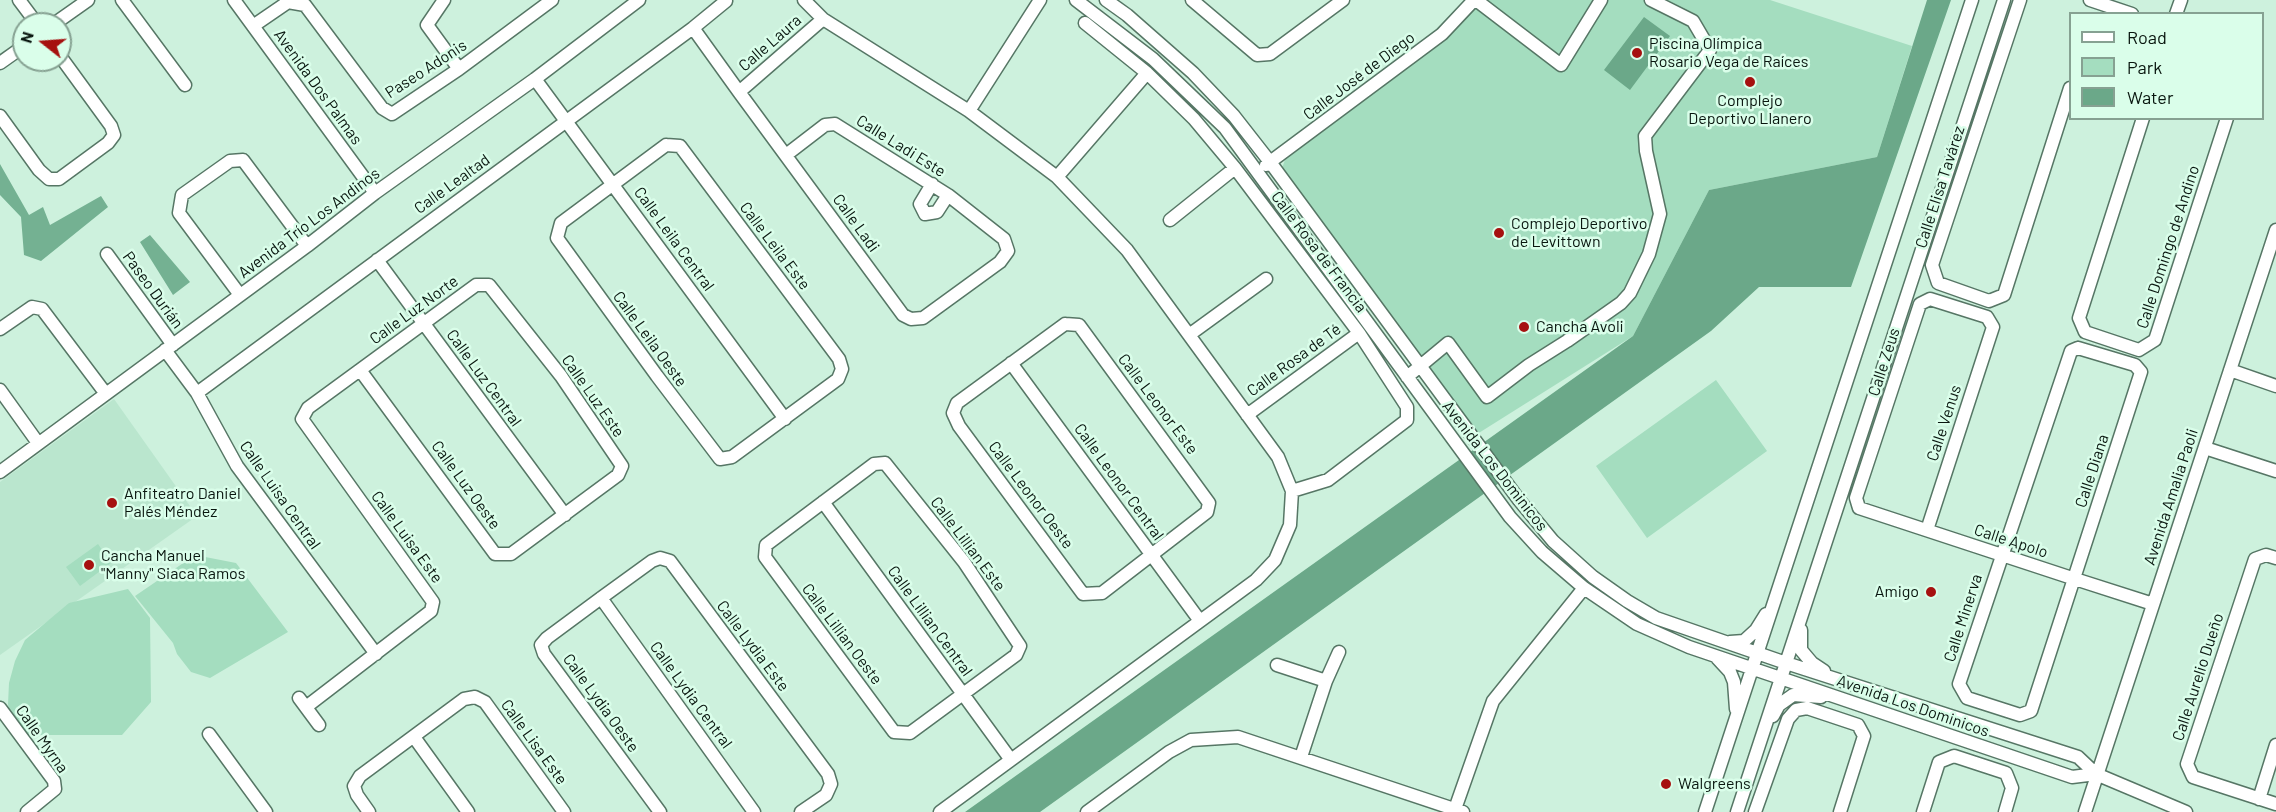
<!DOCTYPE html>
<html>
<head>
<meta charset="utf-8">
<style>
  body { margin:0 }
  #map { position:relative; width:2276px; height:812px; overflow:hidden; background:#cdf1dd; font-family:Barlow,sans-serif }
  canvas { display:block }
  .legend { position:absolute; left:2069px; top:12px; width:195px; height:108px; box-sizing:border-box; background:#dafeea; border:2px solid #86a192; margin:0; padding:8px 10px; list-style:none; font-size:18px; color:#09160f }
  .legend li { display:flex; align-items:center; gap:12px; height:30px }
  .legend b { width:30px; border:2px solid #86a192 }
  .north { position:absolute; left:12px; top:12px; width:60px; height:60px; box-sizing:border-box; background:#dafeea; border:2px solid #86a192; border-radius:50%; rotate:287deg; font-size:16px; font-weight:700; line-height:24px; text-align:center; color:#09160f }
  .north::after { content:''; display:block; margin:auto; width:21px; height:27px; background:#a61110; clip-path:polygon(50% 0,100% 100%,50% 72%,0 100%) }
</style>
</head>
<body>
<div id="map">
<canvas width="2276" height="812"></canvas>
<ul class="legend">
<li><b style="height:8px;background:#fff"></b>Road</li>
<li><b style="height:16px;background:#a4ddbf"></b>Park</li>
<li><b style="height:16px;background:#6ba889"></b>Water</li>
</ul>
<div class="north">N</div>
</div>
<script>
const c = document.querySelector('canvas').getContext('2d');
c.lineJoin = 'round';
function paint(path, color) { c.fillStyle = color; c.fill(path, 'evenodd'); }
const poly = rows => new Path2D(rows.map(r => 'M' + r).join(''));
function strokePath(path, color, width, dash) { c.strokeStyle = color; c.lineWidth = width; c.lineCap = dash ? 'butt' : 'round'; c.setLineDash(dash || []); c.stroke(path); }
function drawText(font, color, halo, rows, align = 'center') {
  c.font = font + ' Barlow,sans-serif'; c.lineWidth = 5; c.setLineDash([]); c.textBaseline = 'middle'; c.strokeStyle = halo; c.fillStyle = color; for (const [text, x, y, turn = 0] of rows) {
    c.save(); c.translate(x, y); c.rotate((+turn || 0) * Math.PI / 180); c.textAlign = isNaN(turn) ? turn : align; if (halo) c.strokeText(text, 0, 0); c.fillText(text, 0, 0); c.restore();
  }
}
paint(poly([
  [114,399,197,516,0,655,0,482]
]), '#bae6ce');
paint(poly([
  [1477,0,1770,0,1912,46,1877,157,1709,190,1633,336,1474,436,1287,182,1282,168,1285,160,1296,150],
  [1716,380,1767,451,1647,538,1596,466],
  [98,544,111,563,80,586,66,567],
  [195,555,236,563,288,632,210,678,191,672,177,654,173,643,135,596],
  [128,589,150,618,151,702,122,735,25,735,10,718,8,704,9,683,15,661,25,640,69,603]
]), '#a4ddbf');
paint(poly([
  [0,164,29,215,43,207,50,225,101,196,108,207,41,261,24,255,21,217,0,195],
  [150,235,190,282,173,295,140,242]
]), '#74b192');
paint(poly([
  [1927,0,1951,0,1851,287,1759,287,1711,331,1040,812,965,812,1633,336,1709,190,1877,157],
  [1644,17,1670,36,1630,90,1604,70]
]), '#6ba889');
const minor = poly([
  [19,0,37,24],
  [122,0,185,85],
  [234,0,375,193],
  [444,0,427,25,459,69],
  [804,0,823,19,969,111,1057,177,1127,250,1278,457,1292,491,1290,525,1275,560,1256,580,940,812],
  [1076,0,1153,59,1225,128,1510,517,1542,552,1584,588,1637,624,1689,647,2072,777,2096,774],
  [1106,0,1127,15,1193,73,1234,116,1270,162,1519,500,1553,541,1593,577,1627,601,1656,618,1786,663,2078,757,2096,774,2186,812],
  [1192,0,1257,55,1270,54,1343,0],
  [1476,0,1561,65,1601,0],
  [2020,0,1932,265,1938,283,1989,301,2004,295,2070,88],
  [2090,0,2132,14],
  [2176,14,2181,0],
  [1085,23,1147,73,1194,119,1235,168,1359,333,1407,407,1407,420,1328,480,1292,491],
  [54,24,88,0],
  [253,26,288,2,305,5,382,108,392,114,459,69,552,0],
  [693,28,739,92,903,315,911,319,923,318,1000,262,1008,251,1004,239,948,195,835,124,825,125,786,155],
  [0,63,24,46],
  [535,79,785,419],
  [739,92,823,19],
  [969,111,1040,0],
  [0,116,39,170,49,179,59,179,108,143,114,135,111,126,60,56],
  [2143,118,2079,318,2085,332,2139,350,2155,340,2227,118],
  [666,145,680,146,839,359,842,369,838,379,732,457,720,459,657,376,557,238,561,223,666,145],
  [1266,165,1442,34,1474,0],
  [1057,177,1147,73],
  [932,184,920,204,925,214,937,212,948,195],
  [1170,220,1235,168],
  [107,254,173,345],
  [377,260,565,515],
  [240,295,179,213,182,195,230,161,243,160,307,246],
  [1065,324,1079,325,1209,503,1207,512,1102,593,1083,594,959,426,953,413,957,403,1065,324],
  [0,329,32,307,42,309,106,394],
  [1189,335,1266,279],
  [2078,348,2135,365,2141,372,2031,711,2020,715,1967,698,1959,684,2071,351,2078,348],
  [165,350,197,393,237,466,376,654],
  [1011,363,1200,621],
  [2230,370,2276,386],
  [1407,377,1448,343,1487,397,1529,365,1567,341,1621,303,1630,293,1649,254,1660,214,1646,151,1645,136,1710,50,1693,21,1651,0],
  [0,390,38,443],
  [197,393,693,28,726,1],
  [1247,415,1359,333],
  [2205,448,2276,471],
  [885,463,964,562,1020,646,1016,655,910,733,894,732,765,557,766,545,874,464,885,463],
  [0,472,307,246,375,193,535,79,639,0],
  [823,502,1011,760],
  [1927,530,1993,327,1987,317,1930,299,1920,304,1856,498,1859,508,2075,579,2153,604],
  [2276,558,2266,555,2255,559,2187,764,2193,777,2276,804],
  [601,598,754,812],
  [1801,630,1801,650,1812,663,1824,671],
  [1730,642,1744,641,1756,630,1766,614],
  [1717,658,1730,672,1734,682,1736,709],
  [1277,665,1326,681],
  [299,698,319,725],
  [306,707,431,611,433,602,302,419,308,408,476,285,489,285,561,376,622,466,618,475,511,554,495,554,360,370],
  [0,708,54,781,55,789,27,812],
  [1773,716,1779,705,1793,695,1821,697],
  [209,734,266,812],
  [414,737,468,812],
  [1301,757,1326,681,1339,652],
  [2259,799,2276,745],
  [1455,809,1493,701,1584,588],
  [369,812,357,795,354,786,360,776,464,699,475,697,485,702,564,812],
  [660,812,544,654,541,645,547,638,601,598,652,561,660,558,670,561,828,774,831,784,826,795,801,812],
  [1087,812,1169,752,1191,740,1238,737,1463,812],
  [1705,812,1972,0],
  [1737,812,2004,0],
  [1755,812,1788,719,1796,710,1807,708,1858,725,1864,736,1840,812],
  [1923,812,1939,762,1954,756,2006,773,2012,788,2005,812],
  [2085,812,2276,230]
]);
strokePath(minor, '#567665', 15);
strokePath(minor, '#fff', 12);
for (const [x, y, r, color] of [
  [1637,53,6,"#a61110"],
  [1750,82,6,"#a61110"],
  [1499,233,6,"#a61110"],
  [1524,327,6,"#a61110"],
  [112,503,6,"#a61110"],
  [89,565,6,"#a61110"],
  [1931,592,6,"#a61110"],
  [1666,784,6,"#a61110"]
]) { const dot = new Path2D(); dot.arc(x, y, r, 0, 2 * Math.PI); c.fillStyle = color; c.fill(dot); strokePath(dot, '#dafeea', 2); }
drawText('16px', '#09160f', '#dafeea', [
  ["Calle Laura",770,43,-41],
  ["Paseo Adonis",426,69,-33],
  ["Calle José de Diego",1359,76,-37],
  ["Avenida Dos Palmas",318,87,54],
  ["Calle Ladi Este",901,146,32],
  ["Calle Lealtad",452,184,-36],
  ["Calle Elisa Tavárez",1940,187,-72],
  ["Avenida Trío Los Andinos",309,223,-37],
  ["Calle Ladi",856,223,54],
  ["Calle Leila Central",674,239,54],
  ["Calle Leila Este",775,246,53],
  ["Calle Domingo de Andino",2168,247,-72],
  ["Calle Rosa de Francia",1319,252,53],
  ["Paseo Durián",153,290,54],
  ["Calle Luz Norte",414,310,-36],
  ["Calle Leila Oeste",650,339,54],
  ["Calle Rosa de Té",1294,360,-36],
  ["Calle Zeus",1884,362,-72],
  ["Calle Luz Central",484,378,54],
  ["Calle Luz Este",593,396,55],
  ["Calle Leonor Este",1158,404,53],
  ["Calle Venus",1944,423,-72],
  ["Avenida Los Dominicos",1495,466,52],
  ["Calle Diana",2092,471,-72],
  ["Calle Leonor Central",1119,482,54],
  ["Calle Luz Oeste",466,485,54],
  ["Calle Luisa Central",280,495,55],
  ["Calle Leonor Oeste",1031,495,53],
  ["Avenida Amalia Paoli",2171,497,-72],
  ["Calle Luisa Este",407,537,54],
  ["Calle Apolo",2011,541,18],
  ["Calle Lillian Este",968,544,53],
  ["Calle Minerva",1963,618,-72],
  ["Calle Lillian Central",930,621,54],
  ["Calle Lillian Oeste",842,634,53],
  ["Calle Lydia Este",753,646,53],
  ["Calle Aurelio Dueño",2198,677,-72],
  ["Calle Lydia Central",691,695,54],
  ["Calle Lydia Oeste",601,703,54],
  ["Avenida Los Dominicos",1913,706,19],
  ["Calle Myrna",42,739,55],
  ["Calle Lisa Este",534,742,54]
]);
drawText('16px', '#09160f', '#dafeea', [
  ["Piscina Olímpica",1649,44],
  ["Rosario Vega de Raíces",1649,62],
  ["Complejo",1750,101,"center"],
  ["Deportivo Llanero",1750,119,"center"],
  ["Complejo Deportivo",1511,224],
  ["de Levittown",1511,242],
  ["Cancha Avoli",1536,327],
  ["Anfiteatro Daniel",124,494],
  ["Palés Méndez",124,512],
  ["Cancha Manuel",101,556],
  ["\"Manny\" Siaca Ramos",101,574],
  ["Amigo",1919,592,"right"],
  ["Walgreens",1678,784]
], 'left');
</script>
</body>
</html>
